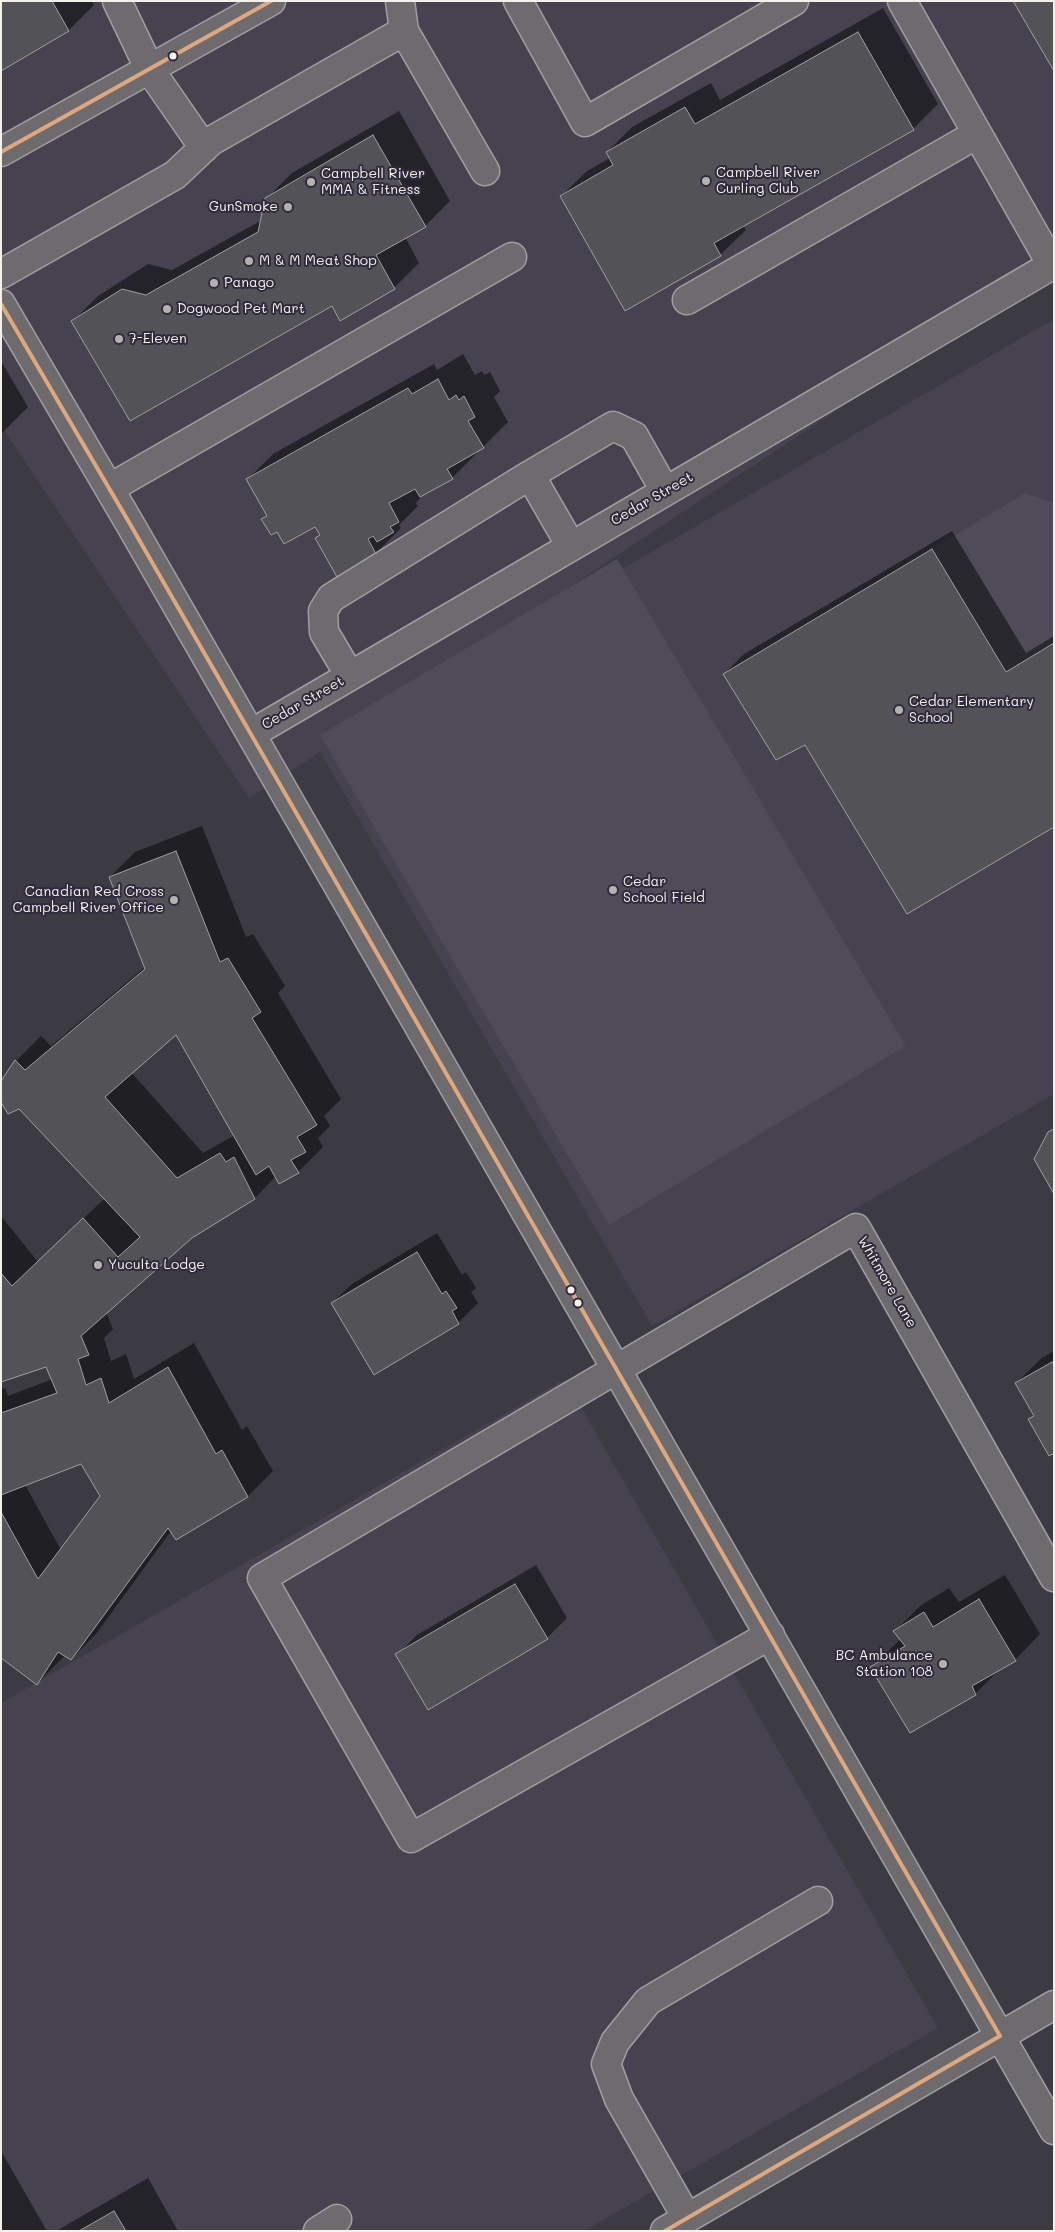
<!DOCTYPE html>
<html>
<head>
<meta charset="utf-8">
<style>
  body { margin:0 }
  #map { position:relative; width:1055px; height:2232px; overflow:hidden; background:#3c3a43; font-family:Mali,sans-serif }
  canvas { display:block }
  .frame { position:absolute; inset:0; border:2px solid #f4f1e8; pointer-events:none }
</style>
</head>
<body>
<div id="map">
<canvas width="1055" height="2232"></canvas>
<div class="frame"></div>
</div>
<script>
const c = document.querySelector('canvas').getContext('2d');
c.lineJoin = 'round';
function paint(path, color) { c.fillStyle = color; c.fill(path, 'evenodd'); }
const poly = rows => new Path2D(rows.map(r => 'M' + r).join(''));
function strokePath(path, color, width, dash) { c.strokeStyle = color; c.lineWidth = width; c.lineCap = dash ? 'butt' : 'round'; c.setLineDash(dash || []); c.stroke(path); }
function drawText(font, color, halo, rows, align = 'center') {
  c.font = font + ' Mali,sans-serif'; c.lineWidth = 4; c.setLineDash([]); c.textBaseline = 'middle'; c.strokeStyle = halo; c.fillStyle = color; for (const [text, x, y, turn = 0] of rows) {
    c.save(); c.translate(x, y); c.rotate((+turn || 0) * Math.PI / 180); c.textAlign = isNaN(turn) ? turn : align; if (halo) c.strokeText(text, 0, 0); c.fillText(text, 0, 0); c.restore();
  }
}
paint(poly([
  [1,1,1054,1,1054,267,418,687,1054,319,1054,1094,652,1326,320,752,249,798,1,426],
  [565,1379,938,2028,584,2231,1,2231,1,1703]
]), '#464250');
paint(poly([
  [1025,493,1054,503,1054,643,1006,672,932,549],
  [617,559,906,1046,609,1225,320,735]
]), '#504b59');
paint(poly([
  [1,1,92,1,94,5,69,30,1,69],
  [883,8,938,104,913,129,743,225,746,230,720,255,561,196,587,171,610,158,607,152,632,127,711,83,720,100],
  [399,111,450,201,425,226,405,237,419,263,394,288,333,304,73,321,98,296,148,264,172,270,262,220,266,199,292,173],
  [463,354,475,375,482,371,484,375,490,372,500,391,494,397,508,422,483,447,476,451,477,453,452,478,423,494,416,503,418,506,399,525,401,528,376,553,316,538,321,534,316,525,277,530,263,519,268,514,248,479,273,454,434,364,437,370],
  [1,361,28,407,1,434],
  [952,531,1026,653,1054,636,1054,826,806,744,724,674,744,654],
  [202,826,246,937,253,934,285,986,278,993,341,1099,324,1116,330,1126,318,1138,323,1147,298,1172,276,1176,255,1198,192,1237,106,1312,113,1329,104,1338,111,1361,126,1354,134,1379,194,1343,242,1430,247,1426,273,1471,248,1496,176,1538,171,1531,96,1634,71,1659,65,1655,37,1684,1,1656,1,1389,5,1388,8,1396,53,1379,47,1365,1,1381,1,1216,38,1262,105,1198,16,1061,41,1036,51,1046,145,967,110,877,135,852],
  [176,1033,235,1135,203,1153,131,1072],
  [81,1463,101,1496,61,1550,25,1485],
  [437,1233,462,1275,466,1272,476,1288,471,1292,478,1303,458,1323,332,1303,352,1284],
  [1054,1351,1054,1454,1030,1419,1034,1414,1016,1383,1042,1358],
  [536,1565,567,1618,547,1638,397,1655,417,1635],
  [1005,1575,1040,1634,1015,1660,1000,1669,975,1694,871,1667,901,1639,895,1631,920,1606,949,1588,959,1602],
  [1,2151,47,2231,1,2231],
  [148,2178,178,2231,56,2231]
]), '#0007');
const building = poly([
  [1,1,52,1,69,31,1,71,1,1],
  [1013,1,1054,1,1054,71,1013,1],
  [858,32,914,130,714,243,721,256,625,311,560,196,613,165,606,152,685,107,695,124,858,32],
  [373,135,426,227,376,255,395,289,340,321,332,306,130,421,71,321,122,289,146,295,258,232,265,198,373,135],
  [438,379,449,400,456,395,459,400,464,396,475,417,468,421,484,448,447,469,453,479,420,497,415,489,389,503,399,522,390,527,394,532,377,542,373,536,368,539,376,554,337,577,315,538,320,535,315,527,284,544,277,532,271,535,261,519,267,516,246,479,408,388,412,394,438,379],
  [932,549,1006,672,1054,643,1054,827,907,914,805,745,776,760,723,674,932,549],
  [176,851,220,962,228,958,261,1012,252,1018,317,1125,297,1137,306,1152,291,1160,299,1173,279,1184,269,1166,256,1175,176,1035,105,1097,177,1178,220,1153,226,1162,234,1157,255,1199,192,1238,81,1336,89,1355,78,1359,86,1385,101,1378,109,1403,168,1367,216,1454,222,1450,248,1497,176,1540,168,1528,71,1660,58,1652,37,1685,1,1658,1,1512,38,1579,100,1496,81,1464,1,1495,1,1413,57,1393,46,1367,1,1382,1,1273,12,1286,83,1218,118,1257,140,1237,19,1109,8,1114,1,1102,1,1081,15,1060,25,1070,145,969,109,877,176,851],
  [1054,1129,1054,1194,1034,1159,1048,1132,1054,1129],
  [417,1252,442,1294,446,1291,457,1308,452,1311,459,1324,374,1375,331,1303,417,1252],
  [1052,1362,1054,1365,1054,1456,1052,1454,1049,1456,1028,1419,1034,1416,1015,1383,1052,1362],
  [515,1584,548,1639,428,1710,395,1654,515,1584],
  [979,1599,1016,1661,972,1686,976,1695,910,1733,870,1667,905,1646,893,1631,924,1612,933,1627,979,1599],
  [114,2211,126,2231,79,2231,114,2211]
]);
paint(building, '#535257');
strokePath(building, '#9f9ea0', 1);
const minor = poly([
  [117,1,150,70,204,148],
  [400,1,404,31],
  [518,1,585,122,794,1],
  [902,1,1052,265],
  [1,274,175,175,211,141,404,31,485,171],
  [687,300,977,134],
  [1,304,130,524,1054,2130],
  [110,488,512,257],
  [571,546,530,475,613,426,634,436,665,491],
  [350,676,324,632,323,611,331,598,530,475],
  [251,734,1054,264],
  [770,1635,411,1838,262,1578,856,1228,1054,1577],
  [687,2218,619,2099,606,2064,615,2042,648,2001,818,1901],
  [318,2231,337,2219],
  [665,2231,1054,2005]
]);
const major = poly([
  [1,152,271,1]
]);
strokePath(minor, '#9f9ea0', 31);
strokePath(major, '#9f9ea0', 31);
strokePath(minor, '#6e6b6e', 28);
strokePath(major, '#6e6b6e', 28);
strokePath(poly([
  [1,152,271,1],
  [1,304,130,524,1000,2036],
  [665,2231,1000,2036]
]), '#dfa77e', 4);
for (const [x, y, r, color] of [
  [173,56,4.5,"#f4f1e8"],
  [706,181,5,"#b4b1ae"],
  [311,182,5,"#b4b1ae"],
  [288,207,5,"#b4b1ae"],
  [249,261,5,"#b4b1ae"],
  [214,283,5,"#b4b1ae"],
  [167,309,5,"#b4b1ae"],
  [119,339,5,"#b4b1ae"],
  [899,710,5,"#b4b1ae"],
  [613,890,5,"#b4b1ae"],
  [174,900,5,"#b4b1ae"],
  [98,1265,5,"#b4b1ae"],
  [571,1290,4.5,"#f4f1e8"],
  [578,1303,4.5,"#f4f1e8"],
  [943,1664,5,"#b4b1ae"]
]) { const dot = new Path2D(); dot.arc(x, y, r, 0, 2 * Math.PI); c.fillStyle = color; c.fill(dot); strokePath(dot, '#2f2a3d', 2); }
drawText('14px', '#f4f1e8', '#2f2a3d', [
  ["Campbell River",716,173],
  ["Curling Club",716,189],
  ["Campbell River",321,174],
  ["MMA & Fitness",321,190],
  ["GunSmoke",278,207,"right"],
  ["M & M Meat Shop",259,261],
  ["Panago",224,283],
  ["Dogwood Pet Mart",177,309],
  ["7-Eleven",129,339],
  ["Cedar Elementary",909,702],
  ["School",909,718],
  ["Cedar",623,882],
  ["School Field",623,898],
  ["Canadian Red Cross",164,892,"right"],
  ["Campbell River Office",164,908,"right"],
  ["Yuculta Lodge",108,1265],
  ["BC Ambulance",933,1656,"right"],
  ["Station 108",933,1672,"right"]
], 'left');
drawText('14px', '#f4f1e8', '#2f2a3d', [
  ["Cedar Street",652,499,-30],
  ["Cedar Street",303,703,-30],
  ["Whitmore Lane",887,1282,60]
]);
</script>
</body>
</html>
